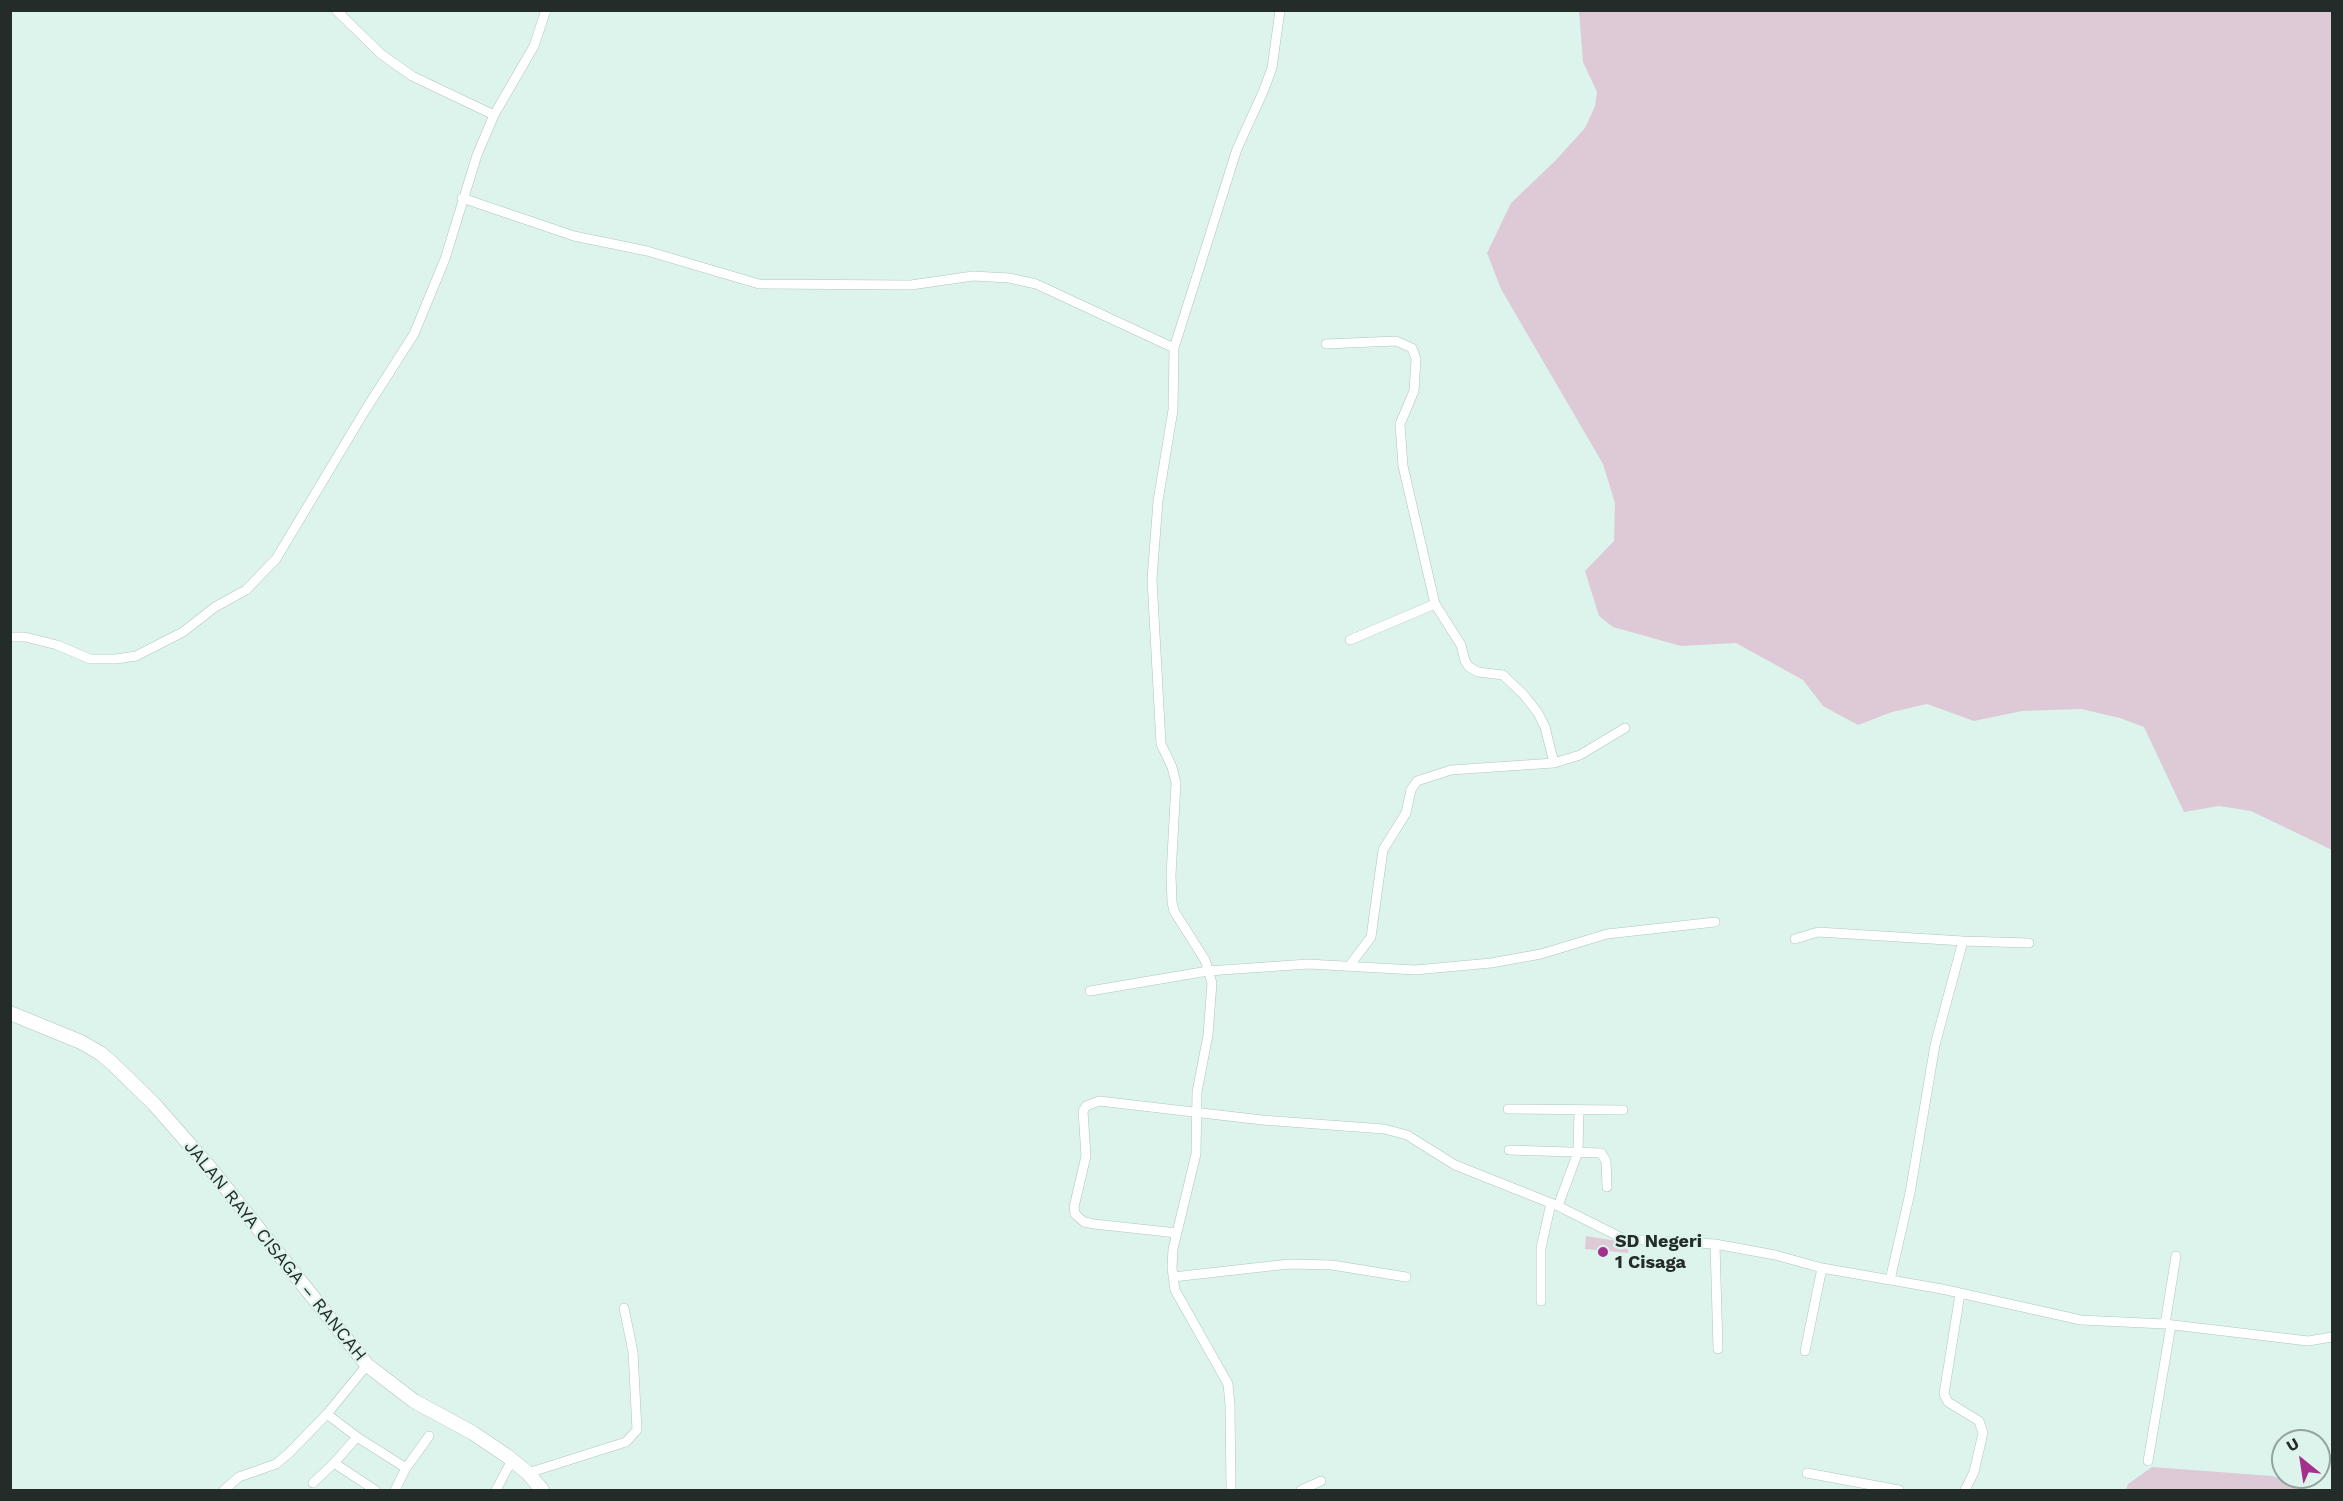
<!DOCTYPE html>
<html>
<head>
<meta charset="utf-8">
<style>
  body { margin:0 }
  #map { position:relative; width:2343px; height:1501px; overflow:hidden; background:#ddf4ed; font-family:"Work Sans",sans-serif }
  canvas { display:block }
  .frame { position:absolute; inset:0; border:12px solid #242c2a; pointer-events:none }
  .north { position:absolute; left:2271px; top:1429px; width:60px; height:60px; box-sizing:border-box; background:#ddf4ed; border:2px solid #93a49f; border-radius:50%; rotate:330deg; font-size:16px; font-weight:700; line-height:24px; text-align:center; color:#242c2a }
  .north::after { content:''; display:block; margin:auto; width:21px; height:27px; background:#a3318c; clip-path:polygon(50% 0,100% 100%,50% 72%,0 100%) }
</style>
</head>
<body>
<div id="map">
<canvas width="2343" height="1501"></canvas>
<div class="frame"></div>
<div class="north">U</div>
</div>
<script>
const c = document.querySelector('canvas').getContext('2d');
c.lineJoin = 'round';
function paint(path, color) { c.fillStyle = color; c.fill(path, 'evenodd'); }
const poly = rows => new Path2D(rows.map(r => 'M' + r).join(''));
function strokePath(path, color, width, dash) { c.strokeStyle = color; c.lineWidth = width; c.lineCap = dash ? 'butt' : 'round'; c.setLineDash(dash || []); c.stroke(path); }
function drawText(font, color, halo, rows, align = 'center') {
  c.font = font + ' "Work Sans",sans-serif'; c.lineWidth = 4.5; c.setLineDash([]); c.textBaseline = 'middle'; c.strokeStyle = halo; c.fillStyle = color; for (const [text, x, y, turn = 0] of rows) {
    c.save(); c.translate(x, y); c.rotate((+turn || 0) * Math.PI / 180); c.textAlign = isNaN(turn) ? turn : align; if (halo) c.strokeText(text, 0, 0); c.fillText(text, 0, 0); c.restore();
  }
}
paint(poly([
  [1579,11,2332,11,2332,850,2251,811,2219,806,2184,812,2144,727,2120,718,2081,709,2022,711,1974,721,1927,704,1892,712,1858,725,1823,706,1803,680,1736,643,1681,646,1613,627,1599,616,1585,571,1614,541,1615,503,1603,464,1501,289,1487,253,1511,203,1555,161,1585,128,1595,106,1597,92,1583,62],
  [1586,1236,1629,1243,1628,1253,1585,1249],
  [2152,1467,2272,1476,2288,1481,2308,1490,2126,1490,2128,1484]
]), '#dec9d7');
const street = poly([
  [336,10,381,54,412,76,494,115],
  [462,198,574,236,647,251,759,284,911,285,973,276,1009,278,1036,284,1174,348],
  [1326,344,1396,341,1412,348,1416,359,1414,391,1400,424,1403,466,1435,604],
  [10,637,25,637,57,645,90,659,116,659,136,656,183,632,215,607,246,590,276,559,366,409,414,334,445,259,477,155,494,115,534,46,546,10],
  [1350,640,1435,604,1461,645,1465,661,1469,667,1478,672,1503,675,1524,695,1538,713,1545,727,1554,763],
  [1795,939,1818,932,1963,941,2029,943],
  [1350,965,1371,937,1383,850,1406,813,1411,790,1417,781,1451,770,1554,763,1580,755,1625,728],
  [1090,991,1208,971,1308,964,1415,970,1491,963,1541,954,1607,934,1715,922],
  [1508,1109,1623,1110],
  [1509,1150,1601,1153,1606,1161,1607,1187],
  [1558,1206,1578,1152,1579,1110],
  [1177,1233,1094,1224,1084,1222,1075,1214,1074,1207,1086,1156,1083,1111,1086,1106,1099,1101,1262,1120,1384,1129,1407,1135,1455,1165,1558,1206,1624,1239,1715,1244,1775,1255,1822,1268,1942,1289,2081,1320,2165,1324,2308,1341,2332,1337],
  [1715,1244,1718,1349],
  [1173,1277,1289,1264,1332,1265,1406,1277],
  [1890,1280,1910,1193,1935,1045,1963,941],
  [1960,1294,1944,1394,1948,1402,1979,1421,1983,1433,1974,1472,1965,1490],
  [1541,1301,1541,1248,1551,1203],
  [2165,1324,2176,1256],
  [1805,1351,1822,1268],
  [327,1414,357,1437,406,1468,395,1490],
  [357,1437,334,1463,375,1490],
  [2148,1461,2171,1325],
  [406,1468,429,1436],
  [528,1473,626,1442,637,1430,633,1352,624,1308],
  [1807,1473,1899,1490],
  [313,1483,334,1463],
  [224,1490,239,1477,276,1464,289,1453,327,1414,367,1365],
  [496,1490,512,1460],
  [1231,1490,1230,1405,1228,1384,1175,1290,1172,1268,1173,1249,1196,1154,1197,1092,1208,1035,1212,983,1205,960,1174,911,1172,902,1171,875,1176,783,1172,767,1161,744,1152,579,1158,501,1173,410,1174,348,1237,149,1263,92,1272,68,1280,10],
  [1301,1490,1321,1481]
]);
const secondary = poly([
  [10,1013,81,1042,100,1053,112,1063,154,1104,211,1169,367,1365,414,1401,473,1433,507,1456,528,1473,542,1490]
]);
strokePath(street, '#afc5bd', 10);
strokePath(secondary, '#afc5bd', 15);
strokePath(street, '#fff', 9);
strokePath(secondary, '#fff', 14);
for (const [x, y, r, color] of [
  [1603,1252,6,"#a3318c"]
]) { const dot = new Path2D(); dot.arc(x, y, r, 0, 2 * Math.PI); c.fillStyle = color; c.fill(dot); strokePath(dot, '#ddf4ed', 2); }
drawText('bold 18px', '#242c2a', '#ddf4ed', [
  ["SD Negeri",1615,1242],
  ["1 Cisaga",1615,1263]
], 'left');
drawText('18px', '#242c2a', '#ddf4ed', [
  ["JALAN RAYA CISAGA – RANCAH",275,1251,51]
]);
</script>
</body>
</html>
